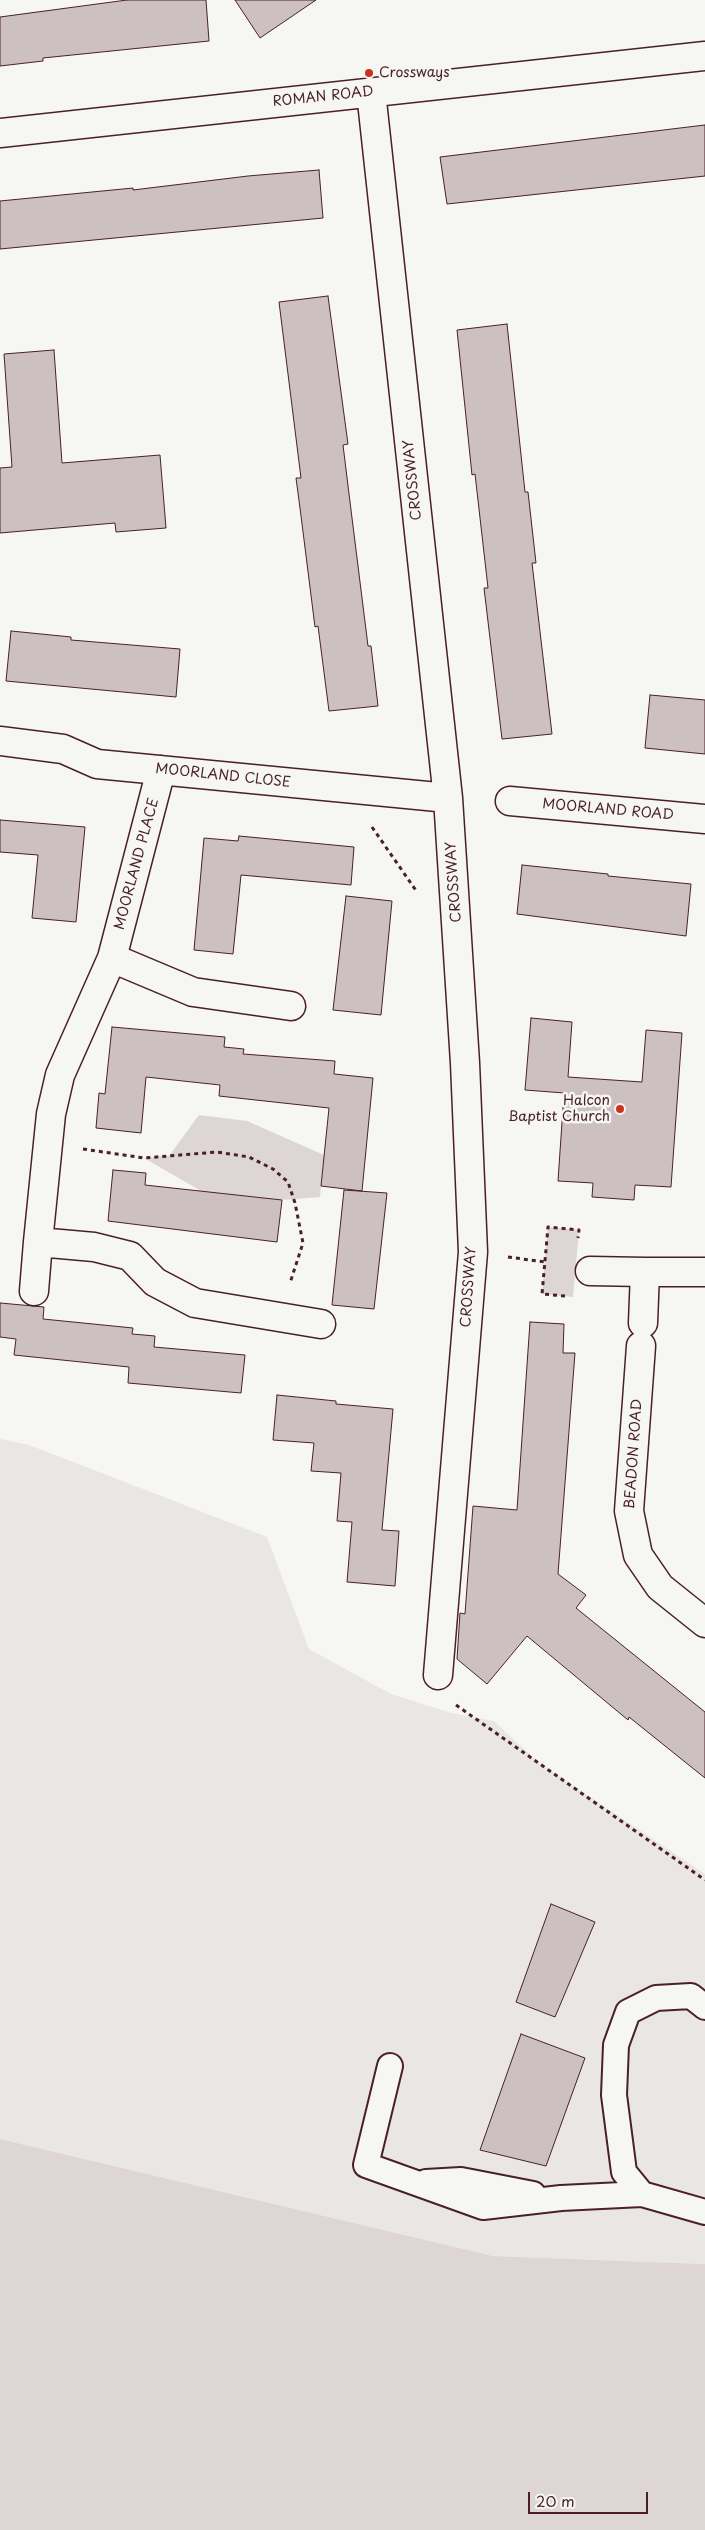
<!DOCTYPE html>
<html>
<head>
<meta charset="utf-8">
<style>
  body { margin:0 }
  #map { position:relative; width:705px; height:2530px; overflow:hidden; background:#f6f6f2; font-family:"Playpen Sans",sans-serif }
  canvas { display:block }
  .scale { position:absolute; left:528px; top:2492px; width:120px; height:22px; box-sizing:border-box; border:2px solid #4a1f2b; border-top:0; padding-left:6px; font-size:15px; line-height:18px; white-space:nowrap; color:#4a1f2b; -webkit-text-stroke:4px #f6f6f2; paint-order:stroke }
</style>
</head>
<body>
<div id="map">
<canvas width="705" height="2530"></canvas>
<div class="scale">20 m</div>
</div>
<script>
const c = document.querySelector('canvas').getContext('2d');
c.lineJoin = 'round';
function paint(path, color) { c.fillStyle = color; c.fill(path, 'evenodd'); }
const poly = rows => new Path2D(rows.map(r => 'M' + r).join(''));
function strokePath(path, color, width, dash) { c.strokeStyle = color; c.lineWidth = width; c.lineCap = dash ? 'butt' : 'round'; c.setLineDash(dash || []); c.stroke(path); }
function drawText(font, color, halo, rows, align = 'center') {
  c.font = font + ' "Playpen Sans",sans-serif'; c.lineWidth = 5; c.setLineDash([]); c.textBaseline = 'middle'; c.strokeStyle = halo; c.fillStyle = color; for (const [text, x, y, turn = 0] of rows) {
    c.save(); c.translate(x, y); c.rotate((+turn || 0) * Math.PI / 180); c.textAlign = isNaN(turn) ? turn : align; if (halo) c.strokeText(text, 0, 0); c.fillText(text, 0, 0); c.restore();
  }
}
paint(poly([
  [0,1439,29,1445,267,1537,309,1649,391,1694,451,1713,494,1721,538,1762,705,1874,705,2264,493,2256,0,2139]
]), '#e9e6e3');
paint(poly([
  [199,1115,247,1121,324,1155,320,1197,282,1200,201,1191,144,1158,169,1156],
  [548,1227,579,1230,573,1297,542,1294],
  [0,2139,493,2256,705,2264,705,2530,0,2530]
]), '#ddd6d5');
const building = poly([
  [127,0,206,0,209,41,43,58,43,61,0,66,0,17,127,0],
  [235,0,316,0,260,38,235,0],
  [705,125,705,176,447,204,440,157,705,125],
  [319,170,323,218,0,249,0,201,133,188,133,190,248,176,319,170],
  [328,296,348,444,343,445,350,502,368,646,371,646,378,706,329,711,318,626,315,627,300,508,296,478,301,478,279,302,328,296],
  [507,324,525,492,528,492,536,563,532,563,552,734,502,739,484,588,488,588,475,474,472,475,457,330,507,324],
  [54,350,62,463,160,455,166,528,116,532,115,523,0,533,0,468,12,467,4,354,54,350],
  [11,631,71,637,71,640,180,649,176,697,6,681,11,631],
  [650,695,705,700,705,754,645,748,650,695],
  [0,820,85,827,76,922,32,918,38,855,0,852,0,820],
  [239,836,354,847,351,885,241,875,233,954,194,950,204,838,238,841,239,836],
  [522,865,608,874,608,876,691,884,686,936,517,914,522,865],
  [346,896,392,901,381,1015,333,1010,346,896],
  [531,1018,572,1022,568,1077,642,1082,646,1030,682,1033,671,1187,635,1185,634,1200,592,1197,593,1183,558,1181,564,1093,525,1090,531,1018],
  [112,1027,225,1037,224,1047,244,1049,243,1054,335,1061,334,1074,373,1078,362,1191,321,1186,329,1108,219,1096,220,1085,146,1077,141,1133,96,1128,99,1093,105,1094,112,1027],
  [113,1170,146,1173,145,1185,282,1200,277,1242,108,1221,113,1170],
  [344,1190,387,1193,374,1309,332,1305,344,1190],
  [0,1303,44,1307,43,1319,133,1328,132,1334,155,1336,154,1347,245,1355,241,1393,128,1383,129,1367,14,1355,16,1339,0,1337,0,1303],
  [530,1322,564,1324,563,1353,575,1353,558,1574,586,1595,576,1608,705,1712,705,1778,629,1717,628,1720,527,1636,487,1684,457,1659,460,1613,465,1614,473,1506,517,1510,530,1322],
  [277,1395,336,1401,336,1404,393,1409,382,1530,399,1531,395,1586,347,1582,352,1522,337,1521,341,1473,311,1471,314,1443,273,1440,277,1395],
  [551,1904,595,1922,555,2017,516,2002,551,1904],
  [521,2034,585,2058,546,2166,480,2150,521,2034]
]);
paint(building, '#ccc1c0');
strokePath(building, '#4a1f2b', 1);
const lane = poly([
  [390,2066,366,2165,483,2207,561,2198,642,2194,705,2212],
  [426,2182,461,2180,533,2194],
  [642,2194,624,2172,614,2095,616,2045,628,2012,656,1998,691,1996,705,2007]
]);
const street = poly([
  [371,92,448,798,465,1063,473,1252,438,1675],
  [0,133,705,56],
  [0,741,63,749,97,764,448,798],
  [161,770,112,958,60,1075,51,1114,38,1242,94,1247,130,1256,155,1282,195,1303,321,1324],
  [510,801,705,819],
  [112,958,193,992,291,1006],
  [590,1271,645,1272],
  [34,1291,38,1242],
  [643,1323,645,1272,705,1272],
  [641,1346,629,1511,638,1555,660,1587,705,1623]
]);
strokePath(lane, '#4a1f2b', 28);
strokePath(street, '#4a1f2b', 31);
strokePath(poly([
  [372,827,417,892],
  [83,1149,144,1158,217,1152,249,1157,273,1169,288,1182,295,1203,303,1243,290,1283],
  [508,1257,545,1262],
  [565,1296,542,1294,548,1227,579,1230,578,1238],
  [456,1705,705,1880]
]), '#4a1f2b', 3, [4, 4]);
strokePath(lane, '#f6f6f2', 24);
strokePath(street, '#f6f6f2', 28);
for (const [x, y, r, color] of [
  [369,73,5,"#c8321e"],
  [620,1109,5,"#c8321e"]
]) { const dot = new Path2D(); dot.arc(x, y, r, 0, 2 * Math.PI); c.fillStyle = color; c.fill(dot); strokePath(dot, '#f6f6f2', 2); }
drawText('14px', '#4a1f2b', '#f6f6f2', [
  ["Crossways",379,73],
  ["Halcon",610,1101,"right"],
  ["Baptist Church",610,1117,"right"]
], 'left');
drawText('14px', '#4a1f2b', '#f6f6f2', [
  ["ROMAN ROAD",323,97,-6],
  ["CROSSWAY",413,480,-96],
  ["MOORLAND CLOSE",223,776,6],
  ["MOORLAND ROAD",608,810,5],
  ["MOORLAND PLACE",137,864,-75],
  ["CROSSWAY",454,882,-94],
  ["CROSSWAY",469,1287,-86],
  ["BEADON ROAD",634,1454,-86]
]);
</script>
</body>
</html>
